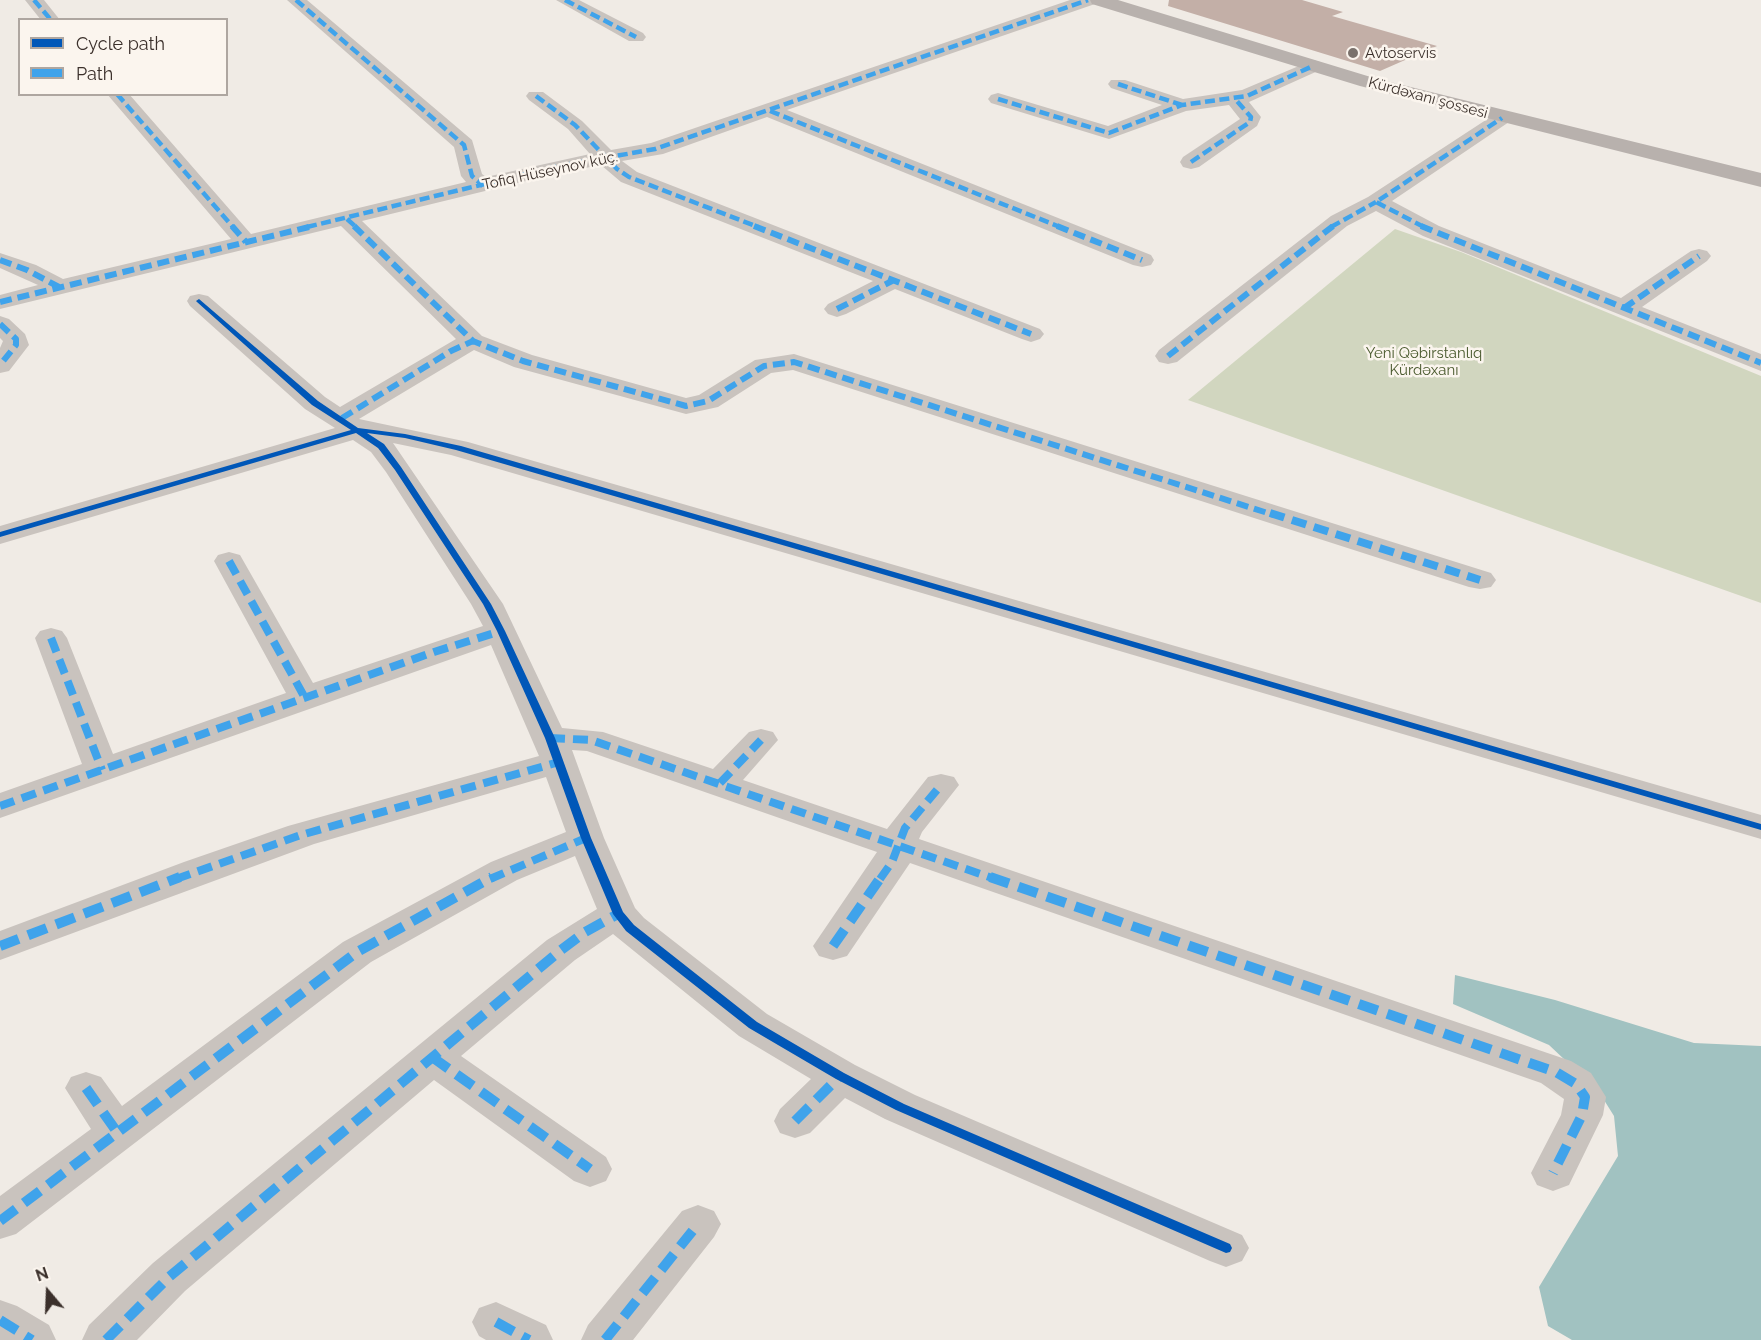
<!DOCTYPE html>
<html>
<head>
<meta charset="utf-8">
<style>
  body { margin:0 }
  #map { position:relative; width:1761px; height:1340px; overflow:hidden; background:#f0ebe5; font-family:Raleway,sans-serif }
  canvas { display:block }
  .legend { position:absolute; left:18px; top:18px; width:210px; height:78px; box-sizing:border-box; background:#fbf5ee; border:2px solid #aea6a0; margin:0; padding:8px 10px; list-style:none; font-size:18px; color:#3b302b }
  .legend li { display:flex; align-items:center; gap:12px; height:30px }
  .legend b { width:30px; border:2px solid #aea6a0 }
  .north { position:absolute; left:18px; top:1262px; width:60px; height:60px; -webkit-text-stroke:4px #fbf5ee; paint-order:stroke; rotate:341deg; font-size:16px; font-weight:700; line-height:24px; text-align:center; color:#3b302b }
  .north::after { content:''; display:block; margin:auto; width:21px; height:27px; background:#3b302b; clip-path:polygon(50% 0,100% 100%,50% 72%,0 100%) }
</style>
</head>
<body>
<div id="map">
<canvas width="1761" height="1340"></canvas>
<ul class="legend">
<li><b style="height:8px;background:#0057b8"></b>Cycle path</li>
<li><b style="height:8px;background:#3fa3eb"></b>Path</li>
</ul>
<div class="north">N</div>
</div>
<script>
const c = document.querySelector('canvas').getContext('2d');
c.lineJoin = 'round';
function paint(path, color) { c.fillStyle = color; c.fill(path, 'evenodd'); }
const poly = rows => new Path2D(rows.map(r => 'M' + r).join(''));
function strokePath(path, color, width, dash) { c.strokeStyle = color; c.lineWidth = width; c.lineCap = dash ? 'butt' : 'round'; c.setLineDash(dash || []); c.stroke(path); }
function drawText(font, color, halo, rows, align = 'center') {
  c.font = font + ' Raleway,sans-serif'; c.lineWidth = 5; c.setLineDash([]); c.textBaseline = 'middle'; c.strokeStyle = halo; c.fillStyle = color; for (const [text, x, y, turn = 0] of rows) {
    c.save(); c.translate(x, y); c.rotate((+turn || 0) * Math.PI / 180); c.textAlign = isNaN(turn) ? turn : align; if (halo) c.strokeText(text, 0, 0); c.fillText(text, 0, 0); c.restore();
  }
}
paint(poly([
  [1395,229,1461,252,1761,376,1761,603,1188,400]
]), '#d1d6bf');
paint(poly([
  [1455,975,1555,1000,1694,1043,1761,1046,1761,1340,1572,1340,1548,1326,1539,1287,1618,1156,1614,1116,1599,1092,1549,1045,1453,1004]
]), '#a1c2c1');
paint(poly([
  [1169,0,1302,0,1343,12,1332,16,1437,46,1380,71,1168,6]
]), '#c3afa7');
paint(poly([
  [25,0,44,0,60,20,41,20,25,0],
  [287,0,307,0,472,140,482,174,486,177,590,154,568,129,529,100,526,96,529,92,543,92,582,121,611,150,651,143,1070,0,1097,0,1095,4,787,110,1151,255,1154,260,1151,265,1142,267,1133,265,767,117,663,154,622,161,637,172,1040,329,1044,334,1040,339,1031,342,1022,339,895,289,846,314,837,317,828,314,824,309,828,304,873,281,621,182,601,165,559,173,362,221,482,336,532,355,686,398,699,395,755,360,794,354,1491,573,1496,580,1491,587,1480,589,1469,587,793,370,771,373,718,407,686,414,514,367,474,350,359,419,468,442,1761,815,1761,839,451,455,393,443,503,604,562,728,603,732,713,769,749,732,761,729,773,732,778,740,743,780,887,829,928,777,941,774,954,777,959,785,922,832,919,839,1571,1061,1591,1073,1606,1097,1603,1115,1569,1185,1553,1191,1537,1185,1531,1173,1561,1115,1564,1099,1541,1083,910,863,847,956,833,960,819,956,813,946,877,852,587,751,572,750,604,838,635,908,644,918,767,1014,855,1065,915,1095,1242,1235,1249,1248,1242,1261,1226,1267,1210,1261,885,1119,845,1098,810,1133,795,1138,780,1133,774,1121,780,1109,811,1079,739,1036,613,934,575,960,461,1056,606,1157,612,1169,606,1181,590,1187,574,1181,434,1080,185,1291,137,1340,82,1340,89,1325,153,1263,547,940,597,909,575,856,517,880,371,962,16,1234,0,1239,0,1196,91,1129,65,1088,71,1077,86,1072,101,1077,122,1106,343,942,491,862,566,832,546,777,314,844,0,960,0,931,184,862,288,826,539,756,491,645,0,818,0,793,82,764,35,638,40,631,51,628,62,631,67,638,113,754,286,693,214,561,218,555,229,552,240,555,313,683,483,626,471,604,386,472,371,452,353,440,0,544,0,526,335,428,305,409,190,306,187,301,190,296,199,294,208,296,325,397,340,407,456,339,341,226,0,309,0,295,38,285,0,268,0,253,36,265,63,279,231,239,107,94,129,94,251,234,466,182,461,176,454,147,287,0],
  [556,0,579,0,643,33,646,37,643,41,629,41,556,0],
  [1313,60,1320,62,1323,66,1320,70,1249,102,1261,117,1257,126,1199,167,1191,169,1183,167,1180,162,1183,157,1240,119,1229,105,1186,111,1109,139,991,103,988,99,991,95,998,93,1108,126,1162,105,1111,88,1108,84,1111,80,1125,80,1183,99,1242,90,1313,60],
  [1502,112,1509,114,1512,118,1509,122,1392,201,1439,226,1621,298,1691,251,1699,249,1707,251,1711,256,1707,261,1642,307,1761,354,1761,371,1423,236,1376,211,1347,226,1177,362,1168,364,1159,362,1155,356,1159,350,1331,216,1368,197,1495,114,1502,112],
  [0,316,9,319,25,334,29,345,9,371,0,373,0,348,3,341,0,338,0,316],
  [698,1205,714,1211,721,1224,714,1237,633,1340,581,1340,588,1325,682,1211,698,1205],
  [0,1300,17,1306,49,1325,56,1340,0,1340,0,1300],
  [496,1302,546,1325,553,1340,486,1340,479,1336,472,1322,479,1308,496,1302]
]), '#c9c3be');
paint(poly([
  [1090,0,1118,0,1374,78,1761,173,1761,187,1360,86,1092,4,1090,0]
]), '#b8b1ad');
strokePath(poly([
  [34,0,51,20],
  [296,0,464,145,472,176,483,186],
  [565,0,636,37],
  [1118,84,1182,105],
  [117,94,233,227],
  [536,96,575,125,617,169,629,177,758,227],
  [998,99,1109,133,1182,105,1247,96,1313,66],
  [770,111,1060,227],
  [1191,162,1250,122,1251,117,1235,99],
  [347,219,356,227],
  [307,227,559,166,655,149,1088,0],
  [1331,227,1376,202],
  [1424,227,1376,202,1502,118]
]), '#3fa3eb', 4.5, [10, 4.5]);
strokePath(poly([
  [232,226,246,242],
  [354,226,473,341,523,361,686,406,708,401,764,366,794,362,1274,515],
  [754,226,1031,334],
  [1057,226,1142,260],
  [1421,226,1761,363],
  [0,260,27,270,59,287],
  [0,302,313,226],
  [1624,308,1699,256],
  [837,309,894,280],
  [0,324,16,339,16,345,0,365],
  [1168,356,1333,226],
  [342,418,451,351,473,341]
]), '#3fa3eb', 6, [12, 6]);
strokePath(poly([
  [1270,513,1480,580],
  [229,561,305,698],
  [51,638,102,770],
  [550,738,591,740,995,879],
  [720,783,761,740],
  [0,806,434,652,501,631],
  [176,879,301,835,559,762],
  [490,879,586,838],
  [880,879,892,862,905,828,941,785]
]), '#3fa3eb', 8, [15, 8]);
strokePath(poly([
  [990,877,1556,1072,1576,1084,1585,1097,1582,1115,1553,1173],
  [0,946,180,877],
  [833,946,881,877],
  [432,1057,590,1169],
  [86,1088,117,1132],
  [795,1121,840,1076],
  [0,1221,357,952,492,877],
  [0,1320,32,1340],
  [496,1322,529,1340],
  [106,1340,169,1277,561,950,585,932,618,914],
  [605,1340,698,1224]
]), '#3fa3eb', 10, [20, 10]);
paint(poly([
  [199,299,318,401,358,428,405,434,461,446,1761,824,1761,830,456,450,405,438,367,433,384,444,401,467,491,604,505,631,555,738,591,838,623,912,634,925,757,1022,844,1073,904,1104,1230,1244,1232,1248,1230,1252,1226,1253,896,1110,836,1079,749,1028,626,931,613,914,581,838,545,738,497,631,483,604,395,470,378,448,356,433,0,537,0,532,351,430,312,405,197,302,196,301,199,299]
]), '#0057b8');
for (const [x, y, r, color] of [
  [1353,53,6,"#7a716c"]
]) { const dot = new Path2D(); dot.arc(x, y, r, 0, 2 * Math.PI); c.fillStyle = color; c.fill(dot); strokePath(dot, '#fbf5ee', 2); }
drawText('15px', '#3b302b', '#fbf5ee', [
  ["Avtoservis",1365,53]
], 'left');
drawText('15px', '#3b302b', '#fbf5ee', [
  ["Kürdəxanı şossesi",1428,98,15],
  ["Tofiq Hüseynov küç.",550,171,-12]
]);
drawText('15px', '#4a5a2e', '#fbf5ee', [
  ["Yeni Qəbirstanlıq",1424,353],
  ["Kürdəxanı",1424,370]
]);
</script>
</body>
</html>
